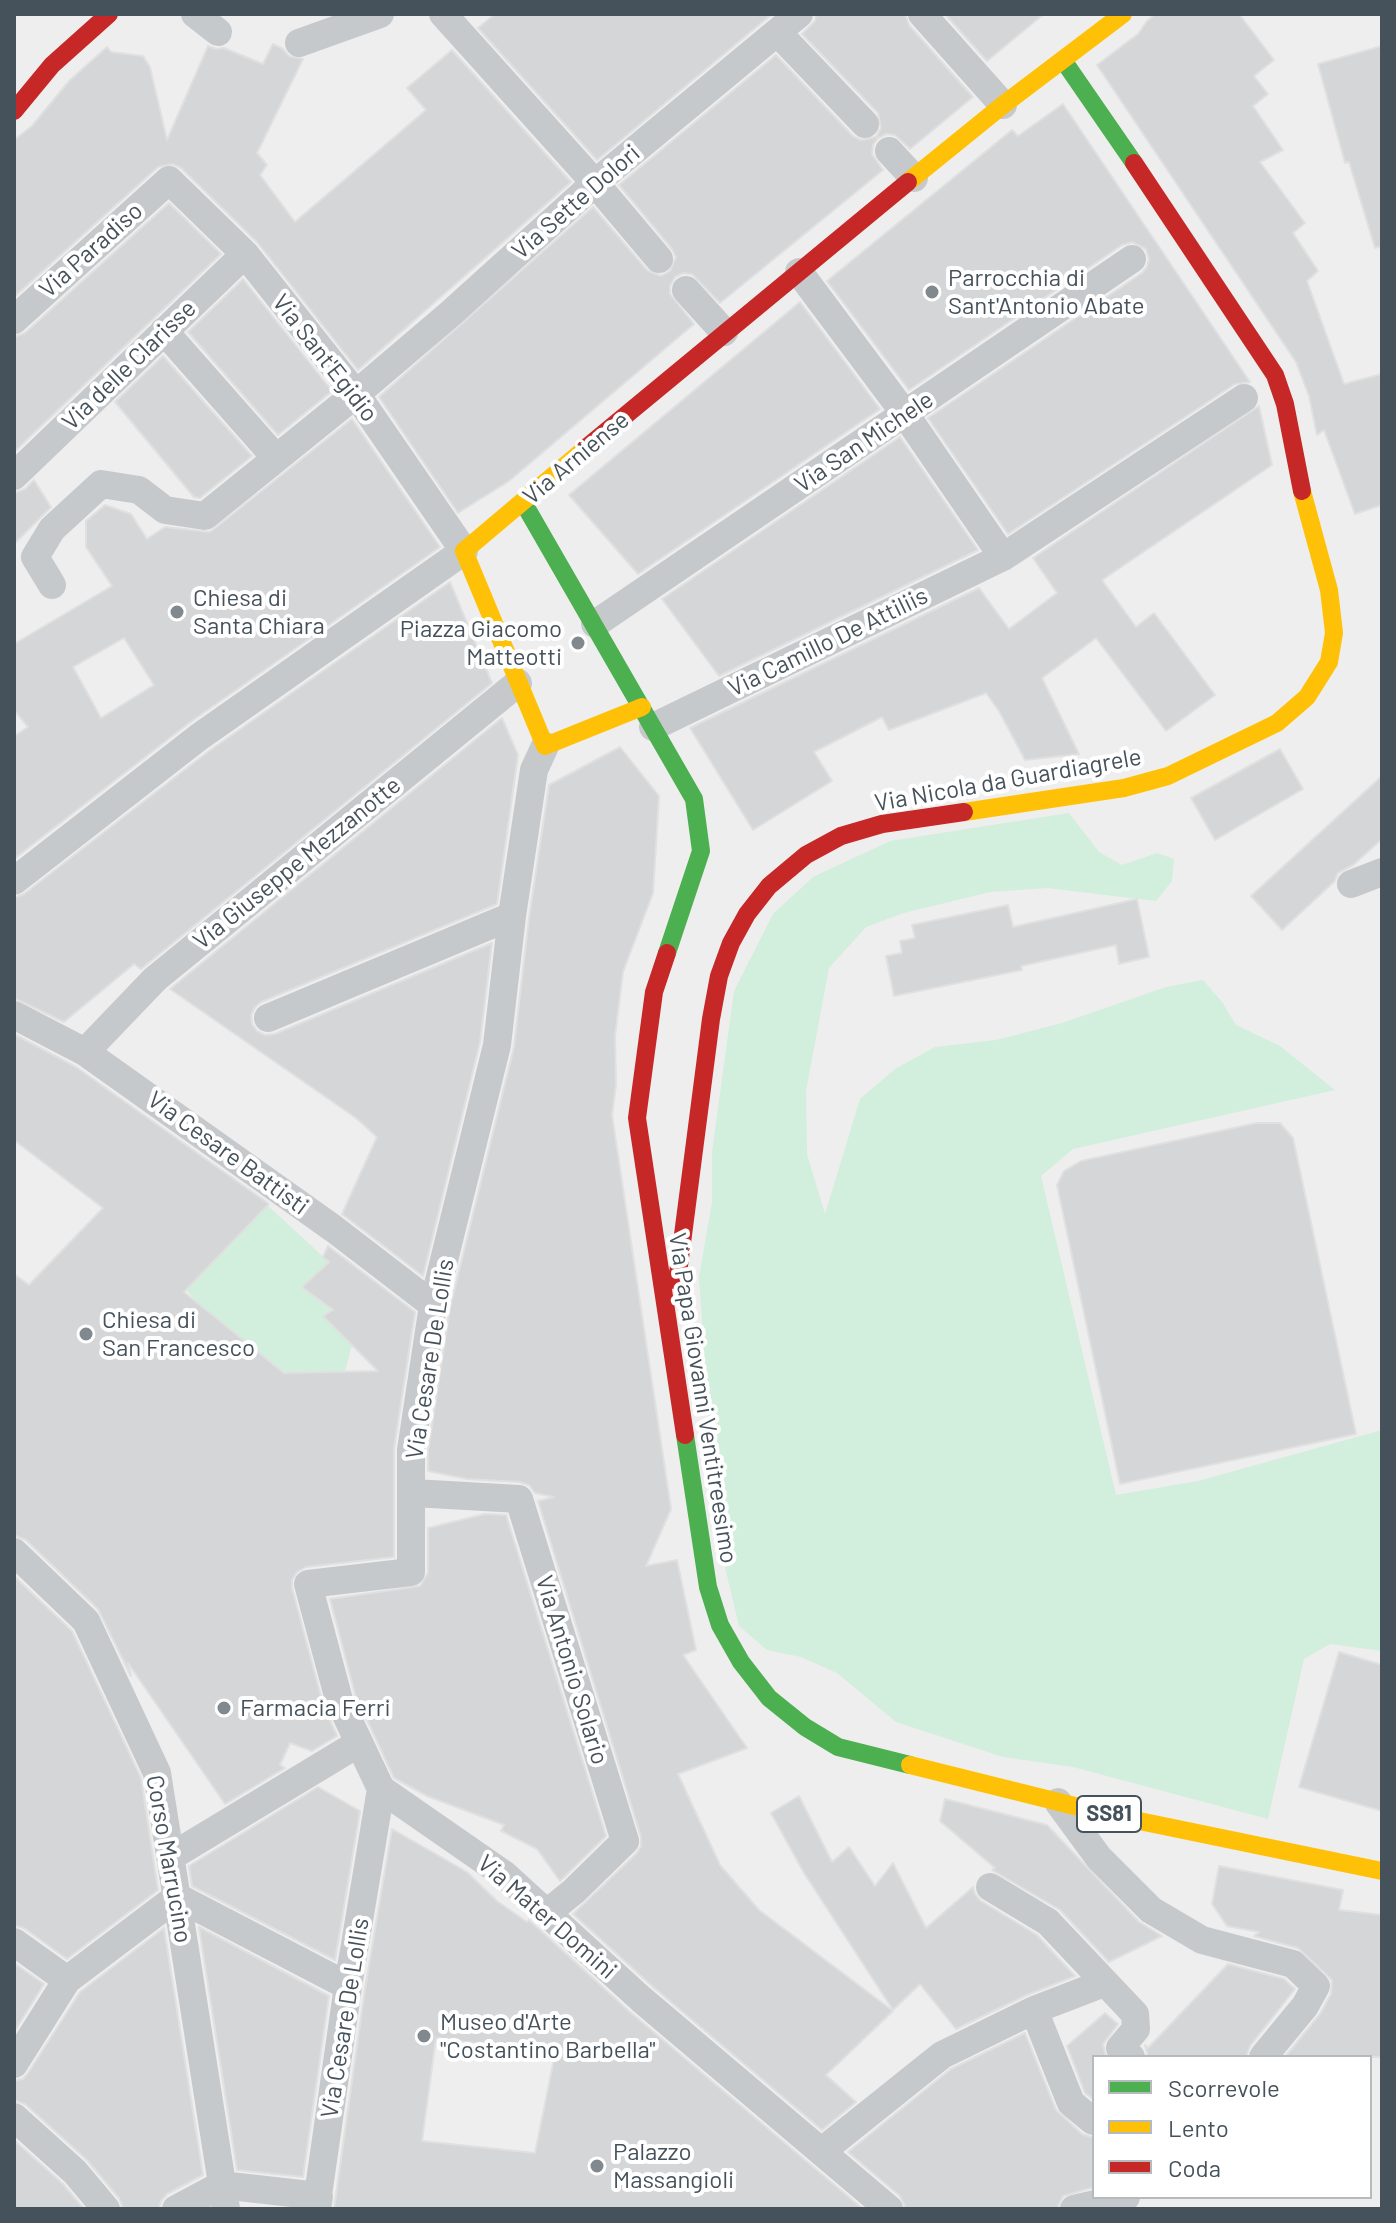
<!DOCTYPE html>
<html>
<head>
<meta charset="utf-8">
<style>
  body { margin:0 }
  #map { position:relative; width:1396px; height:2223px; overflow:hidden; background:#efeeee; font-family:Barlow,sans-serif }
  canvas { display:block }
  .frame { position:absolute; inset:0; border:16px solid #46525b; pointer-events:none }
  .legend { position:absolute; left:1092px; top:2055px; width:280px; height:144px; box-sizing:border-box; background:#fff; border:2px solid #b5babd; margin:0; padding:10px 14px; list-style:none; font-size:24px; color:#46525b }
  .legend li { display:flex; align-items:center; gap:16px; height:40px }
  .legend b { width:40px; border:2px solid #b5babd }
</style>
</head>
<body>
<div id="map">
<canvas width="1396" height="2223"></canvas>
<div class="frame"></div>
<ul class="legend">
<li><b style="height:10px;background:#4caf50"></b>Scorrevole</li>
<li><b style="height:10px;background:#ffc107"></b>Lento</li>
<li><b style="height:10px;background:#c62828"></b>Coda</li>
</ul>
</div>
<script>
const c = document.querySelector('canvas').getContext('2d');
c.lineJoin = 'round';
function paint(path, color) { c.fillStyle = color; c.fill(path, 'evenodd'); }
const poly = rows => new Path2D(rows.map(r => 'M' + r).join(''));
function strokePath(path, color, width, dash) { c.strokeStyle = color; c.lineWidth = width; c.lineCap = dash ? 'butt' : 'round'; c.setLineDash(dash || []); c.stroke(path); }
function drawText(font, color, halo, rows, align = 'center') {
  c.font = font + ' Barlow,sans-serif'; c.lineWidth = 8; c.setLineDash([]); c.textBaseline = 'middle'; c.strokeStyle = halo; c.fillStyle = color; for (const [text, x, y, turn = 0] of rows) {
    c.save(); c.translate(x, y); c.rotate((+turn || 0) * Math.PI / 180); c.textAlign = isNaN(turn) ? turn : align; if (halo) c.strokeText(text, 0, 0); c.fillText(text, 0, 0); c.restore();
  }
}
paint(poly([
  [1069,813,1099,852,1122,865,1157,853,1174,859,1172,881,1156,901,1047,888,990,892,904,913,866,927,829,968,806,1091,807,1154,825,1214,860,1099,895,1069,935,1047,996,1040,1062,1023,1166,987,1203,980,1222,1002,1236,1025,1280,1046,1335,1090,1073,1149,1041,1176,1116,1495,1198,1481,1382,1430,1382,1651,1330,1644,1304,1659,1268,1819,1073,1767,1003,1757,896,1722,837,1673,801,1657,767,1650,739,1626,717,1534,699,1277,712,1202,712,1152,734,991,773,914,813,877,890,841],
  [267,1205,329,1262,302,1287,333,1311,324,1316,352,1345,345,1372,284,1373,197,1303,186,1289]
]), '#d2eedc');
const building = poly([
  [495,14,772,14,597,160,478,28,495,14],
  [816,14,905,14,909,25,973,97,910,149,895,135,886,134,878,138,873,145,872,154,883,170,720,303,692,274,683,273,675,277,670,286,670,294,694,324,509,481,458,513,379,397,593,207,647,270,661,276,670,271,676,257,672,249,619,185,776,55,853,136,861,140,876,137,881,128,878,113,802,34,815,21,816,14],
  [945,14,1044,14,987,61,945,14],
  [1155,14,1239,14,1274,60,1254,76,1268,94,1253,106,1283,150,1260,162,1305,223,1293,233,1318,271,1307,281,1344,384,1382,374,1382,505,1355,514,1324,430,1317,435,1309,396,1296,362,1097,65,1138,34,1147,21,1155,14],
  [273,44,283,49,289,56,303,59,257,153,267,165,260,175,295,222,426,110,407,88,452,50,571,182,358,370,257,242,181,168,173,164,158,167,14,297,14,140,32,126,69,81,107,47,111,52,143,56,150,67,167,140,208,46,216,49,224,48,263,64,273,44],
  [1382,46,1382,246,1375,248,1349,162,1345,163,1318,64,1382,46],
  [1063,104,1250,382,1235,384,1008,534,928,418,1142,273,1147,267,1149,259,1146,249,1132,242,1122,245,909,390,827,281,1012,130,1018,136,1063,104],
  [169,203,221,254,14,452,14,337,25,333,169,203],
  [243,279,332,391,278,435,188,332,243,279],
  [800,302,880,409,638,574,569,495,800,302],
  [163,356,252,456,200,498,194,497,115,402,163,356],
  [1259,406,1272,465,1102,580,1136,627,1154,613,1215,695,1166,731,1096,638,1042,678,1079,754,1025,760,999,711,986,693,889,730,882,717,814,752,832,781,753,830,690,728,979,588,1009,629,1057,593,1033,558,1259,406],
  [352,419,440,547,189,723,14,859,14,736,28,727,14,710,14,644,112,586,86,547,86,521,105,505,131,514,147,539,165,527,210,532,352,419],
  [124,638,154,685,101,718,73,667,124,638],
  [900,437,978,550,719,676,662,599,900,437],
  [34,480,51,507,14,544,14,493,25,489,34,480],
  [450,582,492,683,141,969,134,964,64,1022,14,998,14,898,24,894,209,751,450,582],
  [502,718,518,755,497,904,261,1002,255,1007,251,1015,252,1024,257,1031,265,1035,275,1034,492,943,480,1042,423,1276,342,1214,377,1137,356,1118,170,989,502,718],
  [620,747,659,796,653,893,623,972,615,1036,616,1085,612,1115,671,1509,646,1566,677,1560,696,1650,683,1655,747,1748,678,1774,720,1865,759,1910,893,2011,826,2075,856,2102,822,2130,652,1986,573,1914,637,1853,641,1846,641,1837,538,1501,554,1497,535,1493,529,1485,520,1482,467,1479,428,1471,428,1451,450,1308,514,1047,529,918,549,785,620,747],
  [1280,749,1303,789,1215,840,1191,798,1280,749],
  [1382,776,1382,839,1353,865,1338,873,1334,882,1282,930,1251,896,1382,776],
  [1137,899,1149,957,1119,964,1116,945,1021,966,1022,970,894,996,886,956,902,953,900,941,915,938,912,925,1008,905,1013,927,1137,899],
  [14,1034,76,1067,269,1204,184,1292,284,1373,378,1371,323,1316,333,1310,302,1287,329,1262,323,1257,328,1246,415,1312,394,1448,394,1557,306,1567,297,1572,292,1580,292,1588,323,1704,337,1736,312,1751,290,1743,280,1765,285,1768,225,1804,128,1663,131,1676,98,1609,26,1540,14,1535,14,1274,29,1285,103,1208,14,1140,14,1034],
  [1257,1123,1280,1123,1293,1138,1356,1434,1120,1484,1057,1185,1064,1171,1081,1161,1257,1123],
  [485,1514,506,1515,606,1836,560,1881,537,1849,501,1831,504,1825,427,1796,394,1778,355,1694,330,1599,420,1586,428,1573,428,1528,485,1514],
  [14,1576,72,1631,141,1778,158,1890,67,1959,24,1928,14,1925,14,1576],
  [1339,1652,1382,1665,1382,1811,1299,1787,1339,1652],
  [318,1787,360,1811,335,1960,192,1886,189,1866,318,1787],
  [799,1796,832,1862,849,1847,875,1886,893,1863,926,1928,973,1887,975,1894,981,1901,1037,1935,1075,1976,1027,1995,956,2029,920,1984,893,2010,804,1873,771,1813,799,1796],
  [945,1799,1047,1825,1139,1922,1162,1936,1109,1962,1060,1910,992,1870,995,1868,940,1821,945,1799],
  [392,1829,467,1872,497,1901,527,1922,529,1920,630,2012,863,2209,334,2209,365,1989,392,1829],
  [436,2038,555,2054,535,2153,422,2141,436,2038],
  [1219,1866,1343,1890,1339,1910,1382,1915,1382,2057,1285,2057,1320,2014,1331,1994,1332,1980,1298,1948,1254,1936,1259,1932,1227,1926,1212,1904,1219,1866],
  [199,1927,329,1996,303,2177,237,2170,199,1927],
  [164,1928,203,2175,167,2194,161,2201,159,2209,123,2209,119,2198,87,2160,25,2104,14,2100,14,2081,23,2079,28,2073,80,1992,164,1928],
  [14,1963,44,1984,14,2032,14,1963],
  [1228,1964,1284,1979,1295,1989,1250,2046,1246,2057,1148,2057,1145,2045,1148,2048,1228,1964],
  [1105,2013,1118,2024,1103,2044,1106,2057,1094,2057,1094,2100,1085,2093,1067,2046,1105,2013],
  [1025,2033,1056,2110,1082,2134,1094,2138,1094,2187,1063,2196,1057,2209,906,2209,900,2196,848,2152,951,2069,1025,2033],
  [14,2140,63,2184,84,2209,14,2209,14,2140]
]);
paint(building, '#d5d6d7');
strokePath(building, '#e0e0e1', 2);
strokePath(poly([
  [195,14,218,32],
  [443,14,595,183,659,259],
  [922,14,1003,105],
  [778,33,865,124],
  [299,43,380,14],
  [889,151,914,178],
  [799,272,905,414,1003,557],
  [686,290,724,332],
  [14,320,169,180,245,254,356,394,464,551,199,737,14,881],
  [164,331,276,458],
  [14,476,245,254],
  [52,585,35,557,52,529,101,484,139,490,165,510,205,516,356,394,450,314,595,183,799,14],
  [595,624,1132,259],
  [653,727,1003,557,1244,398],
  [1351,884,1382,872],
  [14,1015,85,1052,334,1229,433,1305],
  [268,1018,512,916],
  [85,1052,155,979,518,683],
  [413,1493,519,1499,625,1841,574,1891,547,1913],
  [14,1552,86,1621,157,1773,226,2209],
  [381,1789,505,1875,641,1999,889,2209],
  [1058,1802,1099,1858,1151,1910,1202,1940,1293,1964,1316,1986,1305,2006,1263,2057],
  [172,1856,359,1743],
  [990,1887,1048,1922,1135,2014,1136,2029,1120,2048,1131,2057],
  [177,1897,348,1986],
  [14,1942,67,1980,14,2064],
  [67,1980,177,1897],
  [1034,2010,1071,2103,1093,2121],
  [14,2117,75,2172,106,2209],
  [822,2151,942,2055,1034,2010,1104,1983],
  [176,2209,221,2185,319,2196,317,2209],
  [316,2209,348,1986,381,1789,339,1700,308,1584,411,1572,411,1450,433,1305,497,1045,512,916,534,770,545,746],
  [1074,2209,1126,2197]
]), '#c6c9cb', 28);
strokePath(poly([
  [1063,60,1134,163],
  [523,502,694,799,701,851,667,953],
  [685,1435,708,1587,720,1625,741,1662,769,1698,805,1727,838,1747,910,1765]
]), '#4caf50', 18);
strokePath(poly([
  [908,182,1003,105,1123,14],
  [586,448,464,551,545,746,642,707],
  [964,812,1124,788,1168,776,1277,723,1307,697,1329,662,1334,633,1329,590,1302,491],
  [910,1765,1115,1816,1382,1871]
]), '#ffc107', 18);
strokePath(poly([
  [14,111,52,65,109,14],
  [1134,163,1275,375,1285,404,1302,491],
  [586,448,908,182],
  [667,953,654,992,637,1118,685,1435],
  [677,1281,711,1019,719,976,731,943,747,914,769,886,806,855,841,836,882,824,964,812]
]), '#c62828', 18);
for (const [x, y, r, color] of [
  [932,292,8,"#81898e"],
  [177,612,8,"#81898e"],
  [578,643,8,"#81898e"],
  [86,1334,8,"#81898e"],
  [224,1708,8,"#81898e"],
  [424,2036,8,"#81898e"],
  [597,2166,8,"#81898e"]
]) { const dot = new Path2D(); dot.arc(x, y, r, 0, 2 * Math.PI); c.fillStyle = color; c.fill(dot); strokePath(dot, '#fff', 3); }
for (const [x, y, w] of [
  [1109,1814,64]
]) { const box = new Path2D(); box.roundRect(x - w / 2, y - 18, w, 36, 6); c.fillStyle = '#fff'; c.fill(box); strokePath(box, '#46525b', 2); }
drawText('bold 22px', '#46525b', null, [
  ["SS81",1109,1814]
]);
drawText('24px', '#46525b', '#fff', [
  ["Via Sette Dolori",576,202,-41],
  ["Via Paradiso",91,250,-42],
  ["Via Sant'Egidio",325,358,52],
  ["Via delle Clarisse",129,365,-44],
  ["Via San Michele",864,442,-34],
  ["Via Arniense",576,458,-40],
  ["Via Camillo De Attiliis",828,642,-26],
  ["Via Nicola da Guardiagrele",1008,780,-10],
  ["Via Giuseppe Mezzanotte",297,863,-39],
  ["Via Cesare Battisti",228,1153,36],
  ["Via Cesare De Lollis",430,1359,-81],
  ["Via Papa Giovanni Ventitreesimo",703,1398,81],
  ["Via Antonio Solario",572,1670,73],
  ["Corso Marrucino",169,1859,80],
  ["Via Mater Domini",547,1917,41],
  ["Via Cesare De Lollis",345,2018,-81]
]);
drawText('24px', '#46525b', '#fff', [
  ["Parrocchia di",948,278],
  ["Sant'Antonio Abate",948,306],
  ["Chiesa di",193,598],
  ["Santa Chiara",193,626],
  ["Piazza Giacomo",562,629,"right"],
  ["Matteotti",562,657,"right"],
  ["Chiesa di",102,1320],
  ["San Francesco",102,1348],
  ["Farmacia Ferri",240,1708],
  ["Museo d'Arte",440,2022],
  ["\"Costantino Barbella\"",440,2050],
  ["Palazzo",613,2152],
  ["Massangioli",613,2180]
], 'left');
</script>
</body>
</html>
